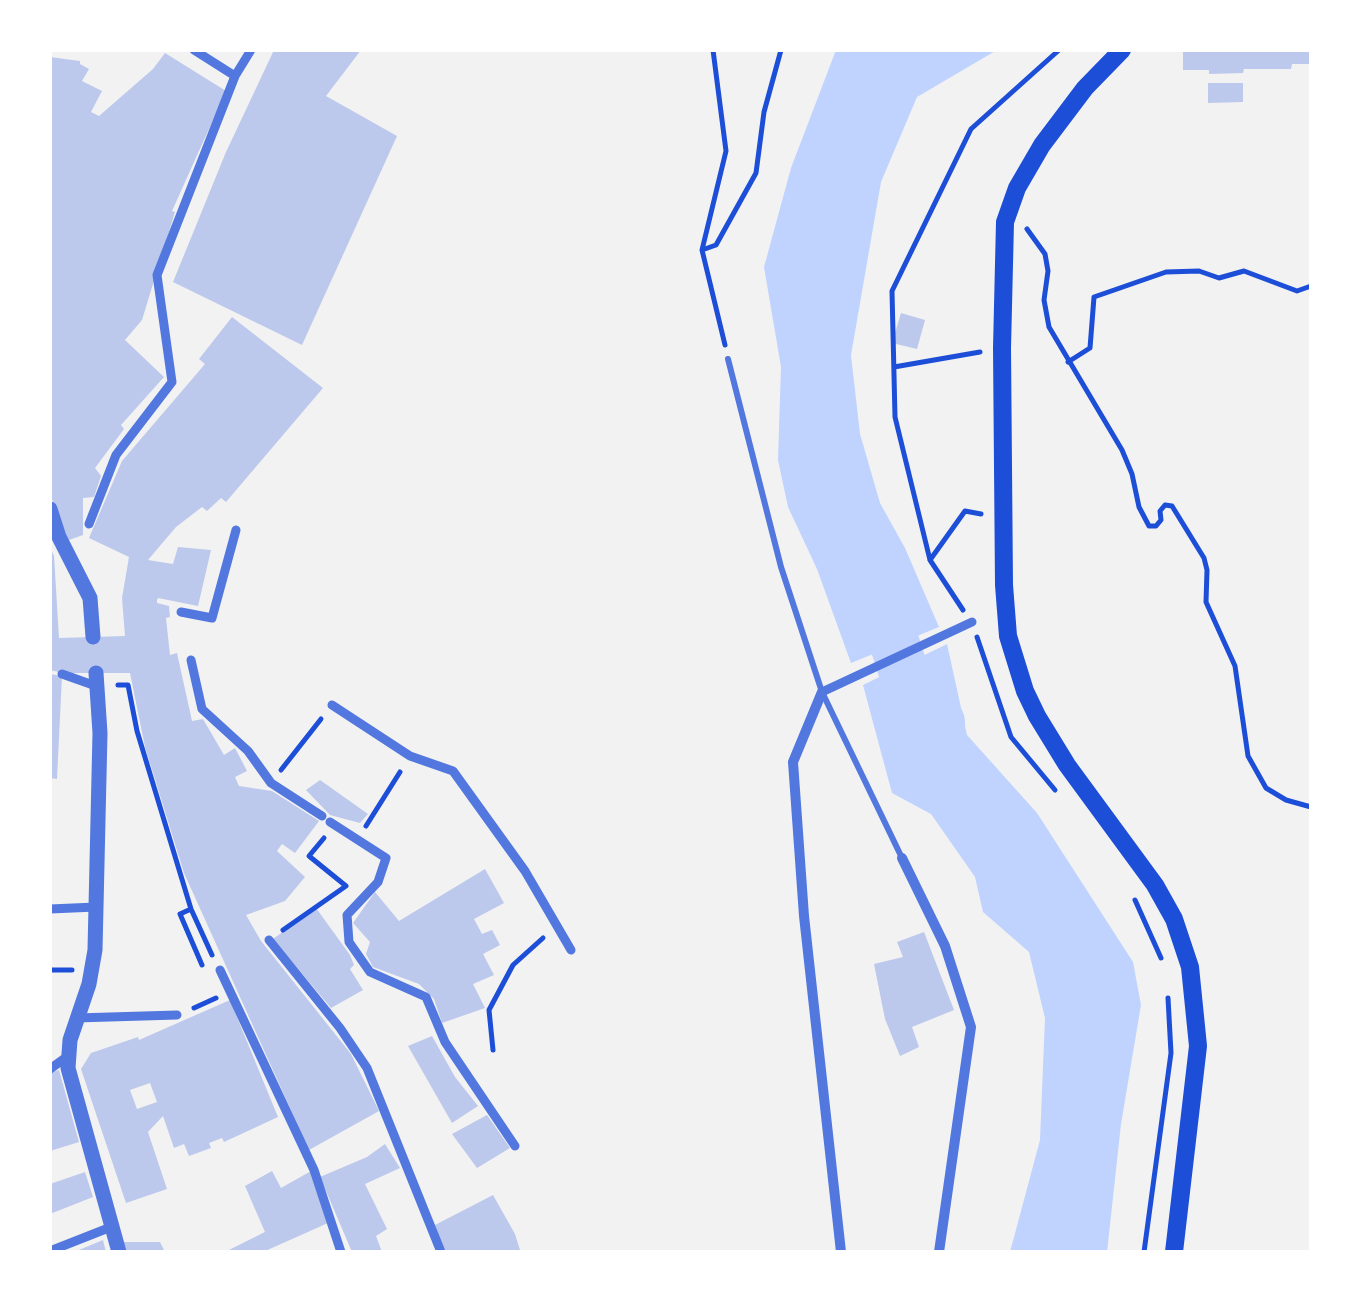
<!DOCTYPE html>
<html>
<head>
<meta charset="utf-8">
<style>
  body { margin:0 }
  #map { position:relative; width:1361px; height:1302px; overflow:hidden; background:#f2f2f2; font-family:Helvetica,sans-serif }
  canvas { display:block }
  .frame { position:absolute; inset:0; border:52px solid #fff; pointer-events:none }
</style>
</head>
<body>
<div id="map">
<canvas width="1361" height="1302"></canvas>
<div class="frame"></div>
</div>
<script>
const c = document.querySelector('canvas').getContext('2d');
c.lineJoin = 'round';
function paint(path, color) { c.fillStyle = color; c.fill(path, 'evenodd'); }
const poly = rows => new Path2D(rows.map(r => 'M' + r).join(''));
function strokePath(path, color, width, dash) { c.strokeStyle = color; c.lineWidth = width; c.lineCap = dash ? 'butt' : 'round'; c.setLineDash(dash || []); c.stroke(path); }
paint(poly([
  [836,50,997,50,917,97,881,182,851,355,860,434,880,503,905,548,939,627,851,663,817,569,788,507,778,460,781,367,764,267,791,168],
  [947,644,967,735,1037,813,1133,962,1141,1005,1121,1124,1107,1252,1010,1252,1040,1140,1045,1018,1029,952,983,912,975,877,931,814,892,793,863,685]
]), '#bfd3fe');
strokePath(poly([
  [874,578,905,676,940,722]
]), '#bfd3fe', 50);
paint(poly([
  [274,50,361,50,326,96,397,136,302,345,173,282,226,152],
  [1183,50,1311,50,1311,64,1292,64,1291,69,1244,69,1243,73,1209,74,1209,70,1183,70],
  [165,53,226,91,172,211,175,212,142,320,125,340,164,377,121,425,124,429,95,468,101,476,94,497,83,498,83,535,66,541,50,493,50,57,80,61,80,64,89,69,82,81,102,91,91,112,99,116,153,69],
  [1208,83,1243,83,1243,102,1208,103],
  [901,313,925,320,917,349,892,343],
  [232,317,323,388,226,502,221,498,207,511,202,507,176,527,148,560,173,564,178,547,211,550,198,606,158,598,157,600,157,603,169,606,170,617,166,618,170,655,177,653,192,721,203,719,224,755,235,748,247,771,235,777,239,786,272,791,319,821,295,853,282,844,277,851,305,877,285,901,246,915,261,941,351,1054,379,1111,309,1150,184,873,145,747,130,673,63,673,50,670,50,547,54,556,59,638,125,636,122,598,129,557,89,538,122,461,205,364,199,359],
  [50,674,62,676,57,779,50,778],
  [320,780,368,814,360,823,330,815,306,790],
  [485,869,504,903,474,919,482,934,492,930,500,945,483,954,494,975,473,984,485,1008,442,1023,434,999,419,984,373,967,366,954,370,942,353,923,375,892,399,921],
  [316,908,350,955,354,965,350,969,363,990,331,1008,273,939],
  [924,932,954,1010,912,1027,919,1047,900,1056,885,1019,874,964,903,957,897,942],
  [230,1000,278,1117,224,1142,222,1138,209,1143,211,1148,189,1156,184,1144,174,1148,163,1116,148,1132,167,1189,126,1203,81,1069,91,1053,138,1037,139,1040],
  [150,1083,157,1102,137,1109,130,1090],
  [432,1036,455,1077,478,1106,452,1123,408,1046],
  [59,1070,79,1142,50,1151,50,1073],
  [487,1115,510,1148,477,1168,452,1134],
  [385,1144,400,1168,365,1184,387,1229,376,1236,382,1252,352,1252,320,1177,367,1157],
  [272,1171,281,1188,311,1171,328,1223,263,1252,225,1252,265,1232,245,1186],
  [85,1172,93,1197,50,1214,50,1184],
  [493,1195,515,1234,520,1250,443,1252,435,1225],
  [103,1240,106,1252,74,1252],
  [123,1242,160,1242,165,1252,127,1252]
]), '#bdc9ec');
strokePath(poly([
  [713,50,726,151,702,250,725,345],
  [1027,229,1045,254,1048,271,1044,300,1049,327,1122,450,1132,474,1139,507,1149,526,1156,526,1161,520,1160,511,1165,505,1172,506,1204,558,1207,570,1206,602,1235,666,1248,756,1266,788,1286,800,1311,807],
  [702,250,716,245,756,173,764,112,781,50],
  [1068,362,1090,348,1094,297,1166,272,1199,271,1219,278,1244,271,1297,291,1311,286],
  [894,367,980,352],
  [930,560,965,511,981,514],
  [963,610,930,560,895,417,892,291,971,129,1059,50],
  [977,637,1011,737,1055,790],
  [118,685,128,685,137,731,191,909,212,955],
  [281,770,321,719],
  [366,826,400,772],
  [1135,900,1161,958],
  [191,909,180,914,202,965],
  [283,930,346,886,309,856,324,838],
  [50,970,72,970],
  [194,1008,216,998],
  [493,1050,489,1010,513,965,543,938],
  [1144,1252,1171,1053,1168,998]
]), '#1d4ed8', 5);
strokePath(poly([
  [728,359,781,567,822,692,902,858]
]), '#5277de', 6);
strokePath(poly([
  [194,50,235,76],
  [89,524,116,455,172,382,157,275,235,76,251,50],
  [181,612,212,618,236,530],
  [191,660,202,709,248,751,271,783,322,816],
  [62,674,96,686],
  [822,692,972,622],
  [332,705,410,756,453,771,525,871,571,950],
  [330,822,386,858,378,882,347,915,349,942,370,972,426,997,445,1042,515,1146],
  [50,909,96,907],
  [269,940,340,1028,367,1068,441,1252],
  [220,970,314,1170,341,1252],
  [76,1018,177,1015],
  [50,1069,68,1056],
  [50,1251,111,1227]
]), '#5277de', 9);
strokePath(poly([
  [822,692,793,762,804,916,841,1252],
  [902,858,945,946,971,1027,939,1252]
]), '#5277de', 10);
strokePath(poly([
  [50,509,59,537,90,598,93,637],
  [96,673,100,733,95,950,89,984,70,1040,68,1068,119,1252]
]), '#5277de', 15);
strokePath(poly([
  [1122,50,1085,88,1042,145,1017,188,1005,222,1002,348,1004,585,1008,636,1025,691,1037,716,1067,765,1155,885,1174,919,1190,967,1198,1046,1174,1252]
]), '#1d4ed8', 18);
</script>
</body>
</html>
